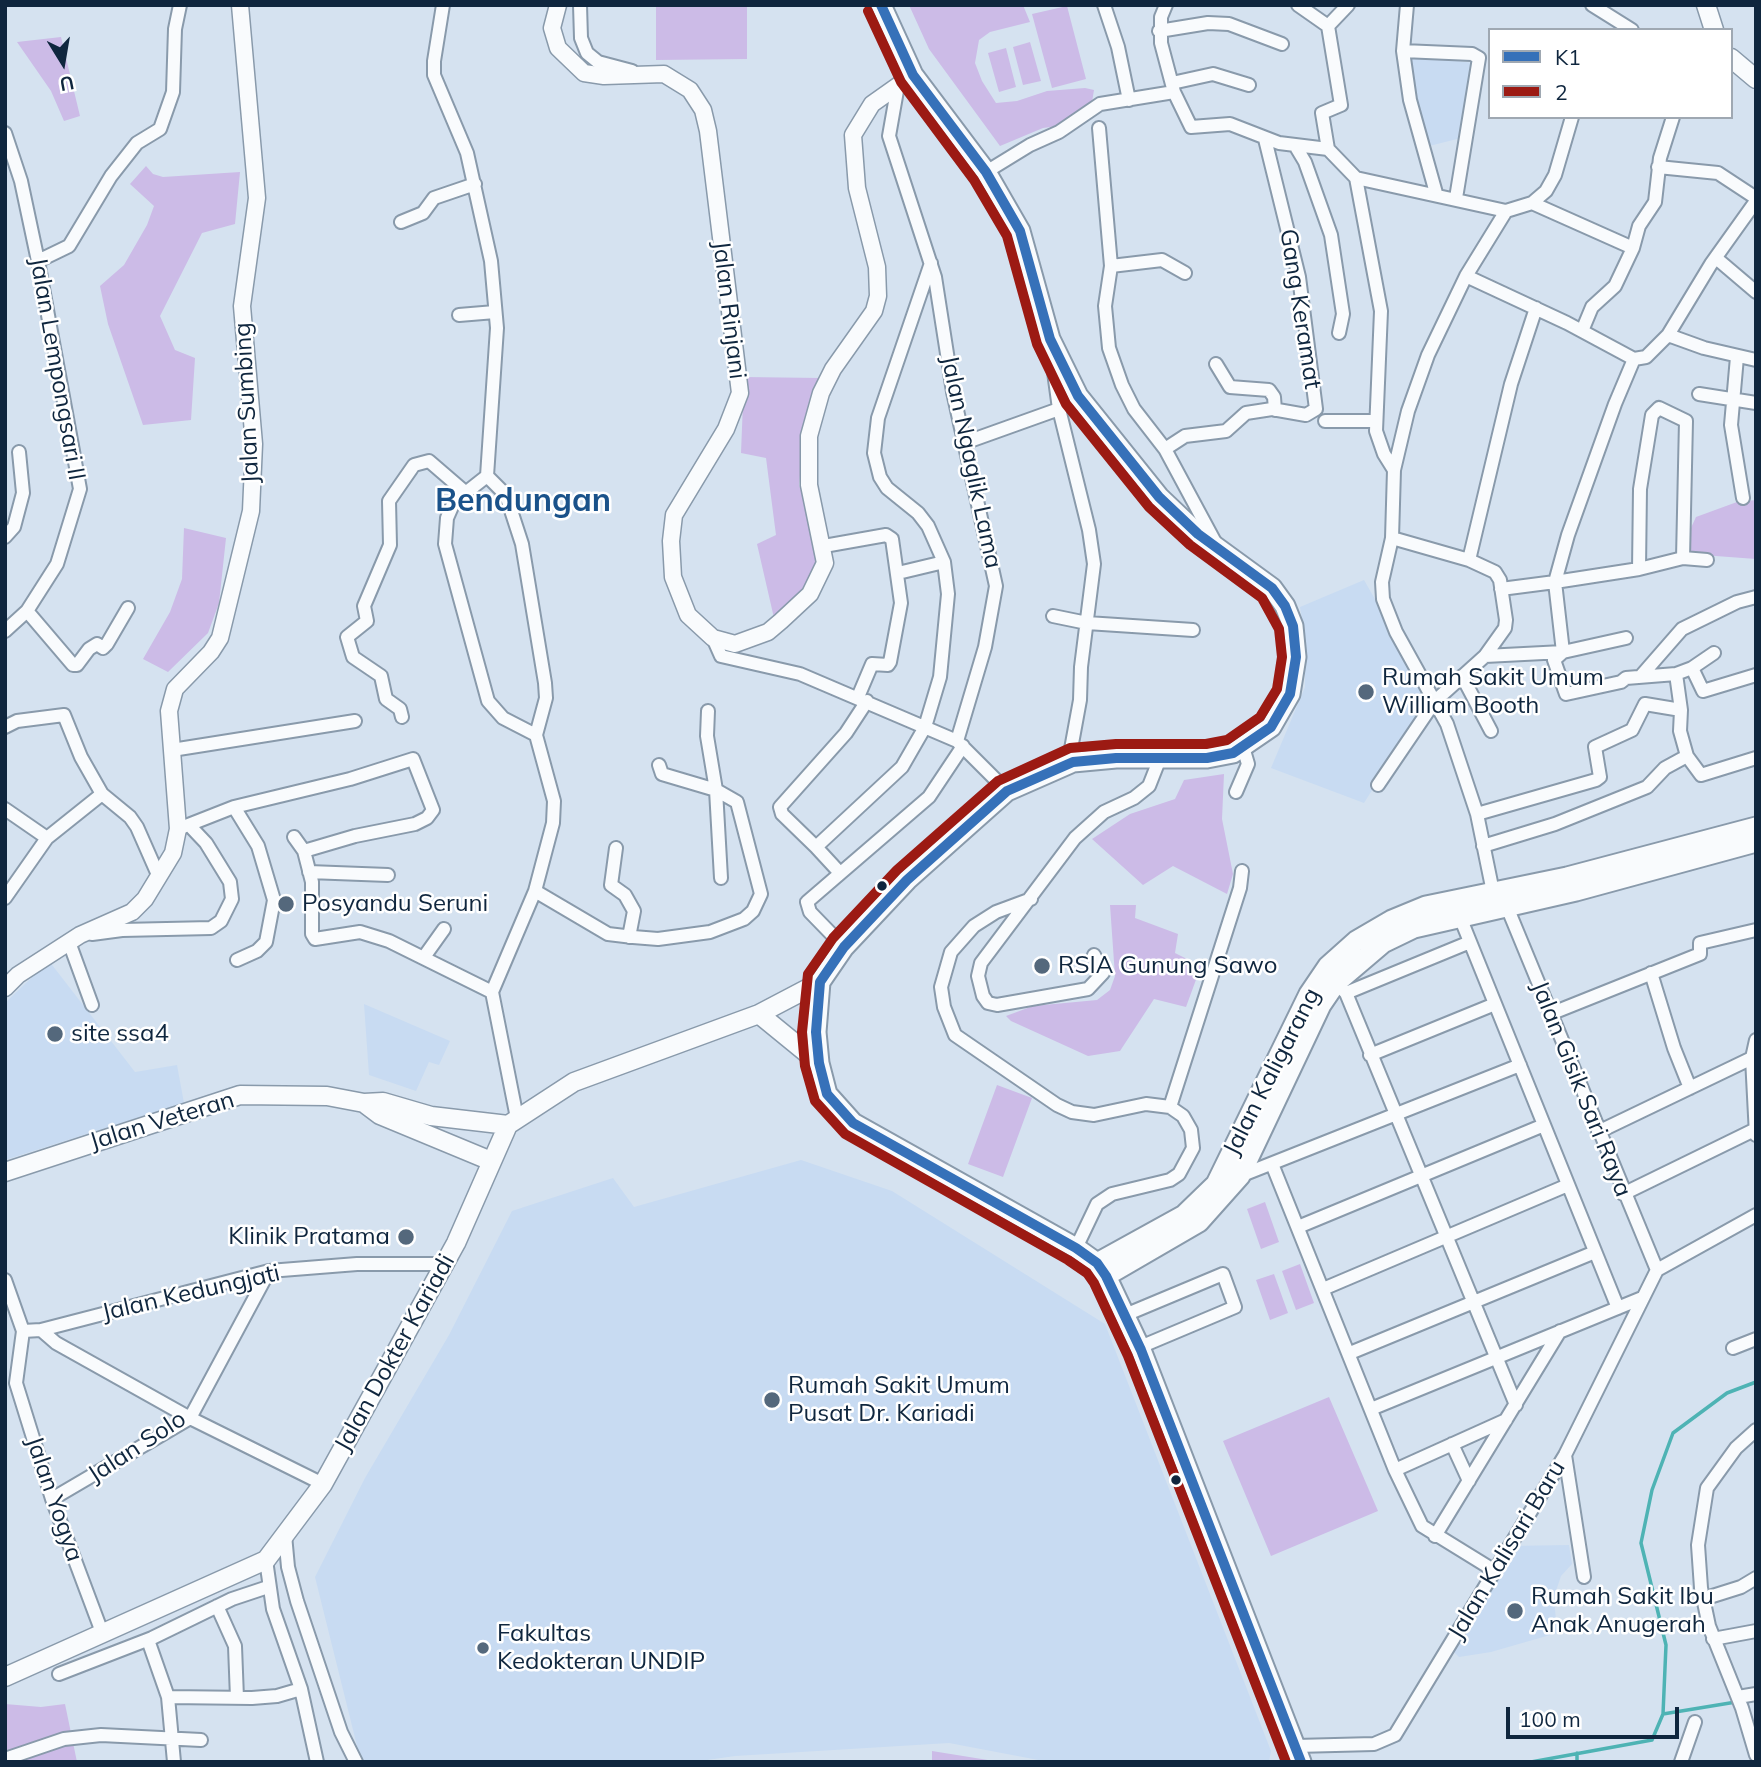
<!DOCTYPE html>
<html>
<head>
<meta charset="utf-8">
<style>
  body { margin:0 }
  #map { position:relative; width:1761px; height:1767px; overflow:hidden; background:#d5e2f0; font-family:Mulish,sans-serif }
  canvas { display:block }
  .frame { position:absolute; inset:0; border:7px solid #0f263e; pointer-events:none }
  .legend { position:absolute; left:1488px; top:28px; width:245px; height:91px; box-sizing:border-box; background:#fff; border:2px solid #9fa8b2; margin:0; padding:9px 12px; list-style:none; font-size:21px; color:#0f263e }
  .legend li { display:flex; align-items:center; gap:14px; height:35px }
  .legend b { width:35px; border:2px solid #9fa8b2 }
  .north { position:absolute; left:28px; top:28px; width:70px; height:70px; -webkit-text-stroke:5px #fff; paint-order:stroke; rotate:169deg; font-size:19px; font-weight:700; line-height:28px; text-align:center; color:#0f263e }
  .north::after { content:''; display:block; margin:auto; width:24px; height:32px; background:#0f263e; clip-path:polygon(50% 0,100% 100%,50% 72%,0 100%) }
  .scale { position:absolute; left:1506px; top:1707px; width:173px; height:32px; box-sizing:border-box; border:4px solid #0f263e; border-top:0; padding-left:9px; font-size:21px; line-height:24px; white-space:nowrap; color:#0f263e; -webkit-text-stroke:5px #fff; paint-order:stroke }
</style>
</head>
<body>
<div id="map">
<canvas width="1761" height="1767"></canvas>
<div class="frame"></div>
<ul class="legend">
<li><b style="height:9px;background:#3671b9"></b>K1</li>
<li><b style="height:9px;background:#9c1a13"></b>2</li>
</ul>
<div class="north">U</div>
<div class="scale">100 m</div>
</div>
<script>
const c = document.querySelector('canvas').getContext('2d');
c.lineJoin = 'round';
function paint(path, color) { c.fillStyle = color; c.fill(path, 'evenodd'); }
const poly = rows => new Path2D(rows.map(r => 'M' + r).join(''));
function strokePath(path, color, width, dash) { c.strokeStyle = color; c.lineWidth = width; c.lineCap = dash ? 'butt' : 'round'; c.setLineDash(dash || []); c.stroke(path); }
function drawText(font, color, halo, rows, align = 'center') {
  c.font = font + ' Mulish,sans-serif'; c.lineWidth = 5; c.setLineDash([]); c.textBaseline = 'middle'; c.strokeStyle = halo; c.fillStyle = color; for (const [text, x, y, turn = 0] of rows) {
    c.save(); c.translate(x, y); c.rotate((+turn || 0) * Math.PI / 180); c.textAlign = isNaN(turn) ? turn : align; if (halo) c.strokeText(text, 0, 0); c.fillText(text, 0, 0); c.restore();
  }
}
paint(poly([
  [1407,54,1473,63,1461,138,1425,147],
  [1364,580,1431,697,1364,803,1271,768,1305,687,1305,639,1300,607],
  [49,961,135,1072,177,1065,184,1103,5,1160,5,1003],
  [364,1004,450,1041,439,1065,429,1062,416,1091,369,1075],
  [801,1160,892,1191,1105,1324,1271,1751,1269,1762,1049,1762,949,1743,735,1756,693,1762,361,1762,315,1577,365,1478,449,1335,512,1211,613,1178,634,1207],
  [1569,1545,1572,1564,1561,1576,1554,1597,1557,1633,1491,1652,1459,1657,1452,1650,1510,1546]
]), '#c8dbf2');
paint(poly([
  [656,5,747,5,747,59,656,60],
  [909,5,1023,5,1030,22,990,32,979,40,975,63,982,81,996,103,1017,101,1047,91,1085,88,1094,90,1092,102,1065,125,1043,128,1000,146,929,49],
  [1067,6,1086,79,1052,88,1032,14],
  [61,37,80,116,64,121,51,91,17,42],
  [1030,42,1041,81,1023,85,1013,47],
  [1006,48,1016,87,999,92,988,53],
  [146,166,153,174,163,177,240,172,235,224,202,233,160,316,175,350,195,358,191,420,143,425,108,324,100,286,124,265,147,225,154,206,130,184],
  [744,377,821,378,806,417,799,485,822,551,814,581,774,618,757,544,776,535,766,458,741,453],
  [1756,500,1756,559,1689,554,1690,530,1696,517,1737,502],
  [184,528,226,538,219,603,208,633,168,672,143,659,170,612,182,579],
  [1224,774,1222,819,1233,874,1227,894,1173,866,1143,885,1092,839,1130,814,1175,799,1184,780],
  [1110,905,1136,905,1135,918,1178,934,1175,953,1201,966,1186,1007,1154,999,1120,1051,1088,1056,1011,1021,1006,1016,1033,1006,1097,1000,1110,990,1115,976],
  [997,1085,1032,1098,1003,1177,968,1164],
  [1265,1202,1279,1242,1261,1249,1247,1209],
  [1300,1264,1314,1303,1296,1310,1282,1271],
  [1274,1274,1288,1313,1270,1320,1256,1280],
  [1329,1397,1378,1511,1271,1556,1223,1441],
  [5,1704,41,1707,65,1704,77,1762,5,1762],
  [932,1751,994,1761,999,1762,932,1762]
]), '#ccbbe7');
strokePath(poly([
  [1663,1714,1666,1645,1641,1543,1652,1490,1673,1433,1727,1393,1756,1382],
  [1577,1753,1577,1762],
  [1531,1762,1652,1740,1663,1714,1736,1702]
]), '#4eb3b4', 3.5);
const minor = poly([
  [443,5,434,61,434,75,467,153,491,261,497,328,487,476,506,495,522,544,545,683,546,698,536,735,554,801,553,823,535,891,492,992,517,1118],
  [580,5,581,38,587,53,598,62,632,71],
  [1104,5,1118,47,1129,100],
  [1166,5,1161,17,1161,43,1174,92,1191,127,1230,124,1279,143,1328,149,1356,178,1506,211],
  [1298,5,1328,26,1348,5],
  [1407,5,1403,51,1410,100,1436,193],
  [1592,5,1632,30],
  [1159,31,1208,23,1229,24,1282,44],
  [1403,51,1472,54,1479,58,1456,198],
  [1172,83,1213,74,1249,85],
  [898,85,889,136,935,277,953,392,996,586,985,647,957,741],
  [1099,128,1111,266,1162,260,1185,273],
  [5,133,21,181,38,261,80,489,57,564,27,611,5,631],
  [1296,147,1305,162,1331,235,1343,314,1339,333],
  [1328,149,1322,113,1341,105,1328,26],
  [1658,167,1718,173,1756,198],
  [986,172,1030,145,1059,132,1100,104,1174,92],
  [1356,178,1381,311,1376,431,1384,454,1394,470],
  [1532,203,1633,248],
  [401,222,423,213,434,198,475,184],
  [1716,258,1756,292],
  [38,261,69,246,111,176,137,143,160,129,173,92,175,29,180,5],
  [1111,266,1105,306,1109,348,1122,385,1134,409,1165,449,1215,542],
  [1466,276,1567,323,1634,359],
  [459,315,495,312],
  [1582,331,1592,307,1615,286,1633,248,1639,226,1655,202,1660,158,1673,117],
  [1668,335,1704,348,1756,360],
  [1051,350,1059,409,1089,530,1094,564,1081,667,1080,700,1071,749,1073,762],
  [1737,357,1731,425,1743,498],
  [1634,359,1646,357,1668,335,1711,264,1756,201],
  [1216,364,1230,387,1269,390,1274,397,1275,410],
  [1699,394,1756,403],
  [1325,421,1375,421],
  [964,443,1059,409],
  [1165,449,1185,436,1226,431,1246,413,1272,409,1306,415,1316,409,1299,277,1265,139],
  [487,476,454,502,447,518,445,544,488,701,503,718,536,735],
  [5,537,14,527,23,493,19,452],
  [824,546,886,535,892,539,901,603,890,662,888,665,872,664,858,697],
  [1469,560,1511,384,1536,308],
  [1639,569,1683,558,1707,560],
  [898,573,944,562],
  [1501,589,1555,582,1568,535,1615,404,1634,359],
  [27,611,73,665,77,665,89,649,97,644,103,648,107,644,128,608],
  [1053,616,1087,623,1193,630],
  [713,638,721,656,800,674,957,741,1007,791],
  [1563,652,1555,582,1639,569,1640,489,1652,415,1659,408,1686,421,1683,558],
  [1563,652,1554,660,1566,694,1621,682,1626,678,1676,674,1681,710,1680,731,1687,756,1701,775,1756,758],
  [1485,656,1563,652,1626,638],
  [1692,668,1714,653],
  [1676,674,1692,668,1703,691,1756,675],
  [1462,676,1491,731],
  [1641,676,1682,629,1737,602,1756,597],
  [708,711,707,736,716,790,721,878],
  [402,717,400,709,386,699,381,676,353,657,347,637,367,621,364,606,390,545,389,501,414,465,429,461,465,492],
  [5,727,17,721,64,715,81,757,102,794],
  [172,750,355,721],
  [1378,785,1435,701,1485,656,1505,628,1506,620,1500,580,1495,572,1469,560,1392,538],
  [1236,792,1248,764,1243,747],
  [234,807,258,846,274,900,266,942,257,951,237,960],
  [5,809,47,838],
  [1477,814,1596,780,1600,777,1595,747,1632,730,1645,704,1681,710],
  [178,829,234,807,350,779,413,759,433,810,427,818,415,824,355,836,304,851],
  [294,837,304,851],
  [1483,846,1555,824,1647,787,1665,768,1687,756],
  [816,847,782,814,780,807,846,733,867,701],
  [616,848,611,885,625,895,634,911,629,937],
  [304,851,312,882,312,934,315,939,360,932,389,941,492,992],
  [309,872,388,875],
  [840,873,816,847,902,767,925,727,940,677,948,594,944,562,928,526,918,513,887,488,880,477,874,453,878,418,931,263],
  [535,891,608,934,633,937,658,939,710,932,744,919,753,911,761,894,737,802,716,790,662,774,659,765],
  [1493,892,1477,814,1447,724,1396,632,1383,599,1382,582,1392,538,1394,470,1408,411,1428,355,1466,276,1506,211,1532,203,1546,191,1555,175,1572,117],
  [5,898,47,838,102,794,130,817,137,827,159,877],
  [1031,899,996,912,974,926,951,952,941,987,944,1007,955,1035,1057,1105,1072,1112,1094,1115,1146,1104,1170,1107,1183,1116,1191,1130,1193,1148,1179,1174,1170,1180,1112,1194,1097,1204,1076,1248],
  [1505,902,1657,1270],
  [1460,917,1618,1308],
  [92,934,122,930,211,928,221,921,232,899,230,882,206,843,189,825],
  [69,942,92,1005],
  [844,947,810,912,807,902,929,797,963,746],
  [1094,955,1103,973,1088,989,997,1005,988,1003,983,996,978,976,981,963,1075,838,1104,812,1134,798,1149,786,1160,758],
  [424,957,444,929],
  [1651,973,1674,1048,1690,1088],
  [1336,983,1346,993,1516,1405],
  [1346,993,1470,942],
  [1550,1014,1700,954,1700,943,1756,930],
  [1756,1040,1752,1058,1756,1135],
  [1370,1055,1495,1004],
  [1170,1107,1240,888,1242,871],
  [1598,1132,1752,1058],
  [1272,1164,1395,1470,1422,1526,1495,1571],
  [1240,1176,1520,1065],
  [1623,1194,1754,1130],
  [1298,1227,1544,1125],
  [1657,1270,1756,1215],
  [5,1280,23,1331,16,1383,52,1499,103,1635],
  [1323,1289,1568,1185],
  [1125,1315,1223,1274,1235,1307,1140,1347],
  [41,1330,56,1343,190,1418,323,1484],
  [23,1331,41,1330,269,1271,357,1264,444,1264],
  [1733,1348,1756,1339],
  [1350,1353,1595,1252],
  [1371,1409,1642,1298],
  [1756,1430,1736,1448,1707,1488,1698,1545,1701,1588,1709,1626,1742,1708,1756,1755],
  [1452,1444,1469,1481],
  [1565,1455,1584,1577],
  [1395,1470,1506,1420],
  [52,1499,190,1418,269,1271],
  [285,1535,288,1567,297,1601,341,1732,356,1762],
  [1435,1536,1560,1331],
  [266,1560,273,1609,301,1689,317,1762],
  [1703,1599,1741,1587,1756,1578],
  [217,1606,235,1646,237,1698],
  [1713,1639,1756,1631],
  [148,1640,168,1697,174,1762],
  [59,1674,152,1638,232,1599,268,1587],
  [168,1697,252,1698,277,1696,301,1689],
  [1738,1697,1756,1694],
  [1296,1746,1374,1744,1395,1735,1565,1455,1657,1270],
  [5,1759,64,1739,101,1735,201,1740],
  [1681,1762,1695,1722]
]);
const tertiary = poly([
  [558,5,552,28,558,48,584,73,604,76,664,74,690,90,703,110,708,131,740,393,726,429,674,515,671,541,673,577,688,615,713,638,735,644,768,632,781,621,810,594,825,563,809,485,809,436,821,393,833,369,874,311,878,296,877,267,857,188,853,135,872,104,913,75],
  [5,988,18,975,80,935,132,912,145,899,173,853,178,829,169,711,175,689,211,652,220,638,251,511,254,444,242,306,257,198,240,5]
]);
const secondary = poly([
  [1706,5,1714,30],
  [1731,58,1756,79],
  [759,1014,819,1063],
  [364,1103,380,1115,491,1161],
  [5,1172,240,1095,327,1096,364,1103,383,1102,431,1116,508,1125],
  [5,1677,266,1560,323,1484,456,1243,508,1125,574,1082,759,1014,820,982]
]);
const trunk = poly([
  [881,5,913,75,986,172,1020,231,1050,339,1078,396,1159,497,1198,534,1272,588,1285,606,1293,626,1296,657,1290,694,1271,727,1233,753,1207,758,1116,758,1073,762,1007,791,907,880,844,947,820,982,816,1032,819,1063,827,1094,853,1123,1076,1248,1097,1263,1106,1276,1141,1350,1301,1762],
  [1097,1263,1184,1215,1216,1184,1309,994,1328,966,1356,941,1392,920,1426,906,1567,877,1756,827],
  [1106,1276,1199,1222,1240,1176,1321,1005,1336,983,1383,943,1414,928,1576,891,1756,842]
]);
strokePath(minor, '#899aab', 16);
strokePath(tertiary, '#899aab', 19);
strokePath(secondary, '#899aab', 21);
strokePath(trunk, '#899aab', 23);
strokePath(minor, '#f9fbfd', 12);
strokePath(tertiary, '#f9fbfd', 16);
strokePath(secondary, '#f9fbfd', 18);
strokePath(trunk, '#f9fbfd', 19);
strokePath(poly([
  [881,5,913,75,986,172,1020,231,1050,339,1078,396,1159,497,1198,534,1272,588,1285,606,1293,626,1296,657,1290,694,1271,727,1233,753,1207,758,1116,758,1073,762,1007,791,907,880,844,947,820,982,816,1032,819,1063,827,1094,853,1123,1076,1248,1097,1263,1106,1276,1141,1350,1301,1762]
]), '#3671b9', 10);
strokePath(poly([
  [868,11,901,82,974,180,1007,236,1037,344,1066,404,1149,507,1190,545,1262,598,1279,629,1282,657,1277,689,1260,717,1227,740,1206,744,1116,744,1070,748,998,781,897,870,833,938,808,974,802,1032,805,1066,815,1101,845,1134,1068,1260,1087,1273,1094,1283,1128,1356,1286,1762]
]), '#9c1a13', 10);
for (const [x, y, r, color] of [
  [1366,692,9,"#54687c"],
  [882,886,6,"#0f263e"],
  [286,904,9,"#54687c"],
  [1042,966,9,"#54687c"],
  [55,1034,9,"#54687c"],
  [406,1237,9,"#54687c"],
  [772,1400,9,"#54687c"],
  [1176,1480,6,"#0f263e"],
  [1515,1611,9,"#54687c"],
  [483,1648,7,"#54687c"]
]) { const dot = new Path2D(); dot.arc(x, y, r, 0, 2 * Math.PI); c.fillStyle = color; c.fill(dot); strokePath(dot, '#fff', 2.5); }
drawText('24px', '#0f263e', '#fff', [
  ["Gang Keramat",1300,309,81],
  ["Jalan Rinjani",729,310,83],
  ["Jalan Lempongsari II",57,369,80],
  ["Jalan Sumbing",247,403,-93],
  ["Jalan Ngaglik Lama",971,462,78],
  ["Jalan Kaligarang",1272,1072,-63],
  ["Jalan Gisik Sari Raya",1581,1089,68],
  ["Jalan Veteran",162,1121,-17],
  ["Jalan Kedungjati",191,1293,-13],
  ["Jalan Dokter Kariadi",395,1353,-61],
  ["Jalan Solo",137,1447,-33],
  ["Jalan Yogya",54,1499,71],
  ["Jalan Kalisari Baru",1507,1550,-59]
]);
drawText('24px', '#0f263e', '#fff', [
  ["Rumah Sakit Umum",1382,678],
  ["William Booth",1382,706],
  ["Posyandu Seruni",302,904],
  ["RSIA Gunung Sawo",1058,966],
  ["site ssa4",71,1034],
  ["Klinik Pratama",390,1237,"right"],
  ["Rumah Sakit Umum",788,1386],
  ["Pusat Dr. Kariadi",788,1414],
  ["Rumah Sakit Ibu",1531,1597],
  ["Anak Anugerah",1531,1625],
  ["Fakultas",497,1634],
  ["Kedokteran UNDIP",497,1662]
], 'left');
drawText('bold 32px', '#1a528a', '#fff', [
  ["Bendungan",523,501]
]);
</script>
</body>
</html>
